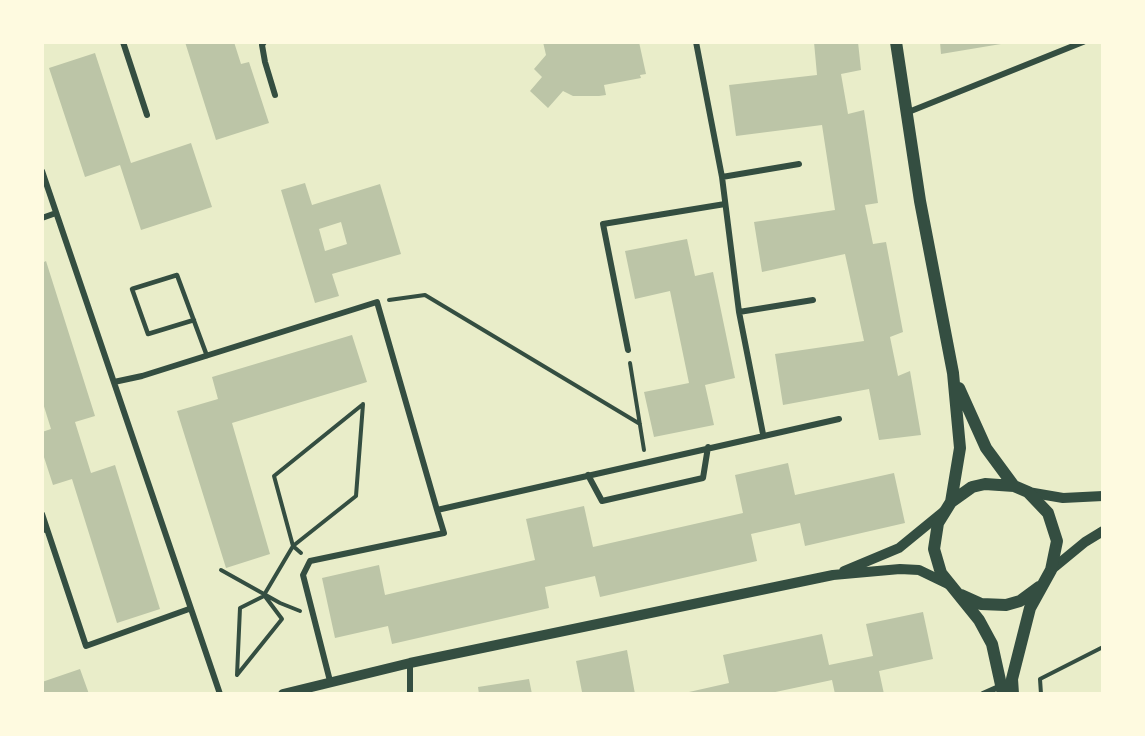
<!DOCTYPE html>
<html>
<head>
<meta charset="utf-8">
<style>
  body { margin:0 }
  #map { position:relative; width:1145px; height:736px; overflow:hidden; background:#e9edc9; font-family:Jost,sans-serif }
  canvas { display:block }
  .frame { position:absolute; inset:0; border:44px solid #fefae0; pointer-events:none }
</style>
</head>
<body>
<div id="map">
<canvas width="1145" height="736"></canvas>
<div class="frame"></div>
</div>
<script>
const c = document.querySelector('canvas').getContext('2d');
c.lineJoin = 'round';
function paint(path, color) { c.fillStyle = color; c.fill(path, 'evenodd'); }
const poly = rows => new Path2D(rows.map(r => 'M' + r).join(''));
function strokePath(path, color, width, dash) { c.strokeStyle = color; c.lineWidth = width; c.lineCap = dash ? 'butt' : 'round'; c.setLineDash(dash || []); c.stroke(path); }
paint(poly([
  [185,42,234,42,241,64,249,62,269,123,216,140],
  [543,42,639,42,646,74,640,75,641,78,604,85,606,95,599,96,573,96,563,91,548,108,530,91,542,77,534,69,546,55],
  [814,42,858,42,861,70,841,74,848,114,864,110,878,203,865,205,873,244,886,242,903,332,890,337,898,376,910,371,921,435,879,440,869,389,783,405,775,354,864,341,845,254,762,272,754,222,835,210,822,125,736,136,729,85,817,75],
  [940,42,1007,42,1007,43,941,54],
  [95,53,131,163,191,143,212,207,141,230,120,165,85,177,49,68],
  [305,183,312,205,380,184,401,254,332,274,339,296,315,303,281,190],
  [341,222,347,244,325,251,319,229],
  [687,239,695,276,713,272,735,378,705,385,714,425,654,437,644,392,689,383,670,291,635,299,625,251],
  [46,261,95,416,75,422,91,473,115,465,160,609,117,623,72,479,53,485,42,451,42,432,51,429,42,400,42,263],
  [352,335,367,382,232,423,270,554,226,568,177,411,218,399,212,377],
  [788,463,795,495,894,473,905,523,805,546,800,523,751,534,757,561,600,597,595,576,545,587,549,608,392,644,388,626,335,638,322,578,379,565,385,595,535,560,526,519,584,506,593,547,743,513,735,475],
  [923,612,933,659,879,671,884,694,835,694,832,680,766,694,690,694,689,692,729,683,723,655,822,634,829,665,873,656,866,624],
  [627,650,635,694,576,694,582,692,576,661],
  [80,669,89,694,42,694,42,682],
  [529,679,532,694,479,694,478,687]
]), '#bcc5a7');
strokePath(poly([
  [389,300,425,295,640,424],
  [630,363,644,450],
  [301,553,293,546,274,476,362,405],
  [221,570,280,603,300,611],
  [237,675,282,619,264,595,293,546,356,496,363,404],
  [237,675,240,608,264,596],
  [1041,694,1040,679,1103,647]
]), '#344e41', 4);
strokePath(poly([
  [194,320,148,334,132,289,177,275,207,356]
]), '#344e41', 4.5);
strokePath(poly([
  [123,42,147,115],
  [264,42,262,45,265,62,275,95],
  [696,42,722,177,739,312,763,434],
  [906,113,1083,42],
  [42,171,220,694],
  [722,177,799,164],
  [42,218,56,213],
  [739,312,813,300],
  [628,350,603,224,725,204],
  [114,382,142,376,377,302,437,510,839,419],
  [588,475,602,501,703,478,708,447],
  [42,514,47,529],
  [42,530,47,529,86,646,189,609],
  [330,681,303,575,310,561,444,533,437,510],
  [410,694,410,663],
  [983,694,1001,686]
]), '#344e41', 6);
strokePath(poly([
  [1028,492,1063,498,1103,496],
  [1051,570,1085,542,1103,531],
  [844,571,899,548,943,512],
  [283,694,410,663,833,575,900,569,919,570,948,584]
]), '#344e41', 10);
strokePath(poly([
  [896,42,920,201,953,373,960,448,951,502],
  [959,388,986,448,1014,486],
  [961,595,981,604,1006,605,1020,601,1039,587],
  [1003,694,992,644,979,620,941,573,934,549,938,523,951,502,972,487,985,484,1014,486,1028,492,1048,513,1057,541,1051,570,1030,608,1012,679,1013,694]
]), '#344e41', 12);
</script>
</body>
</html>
